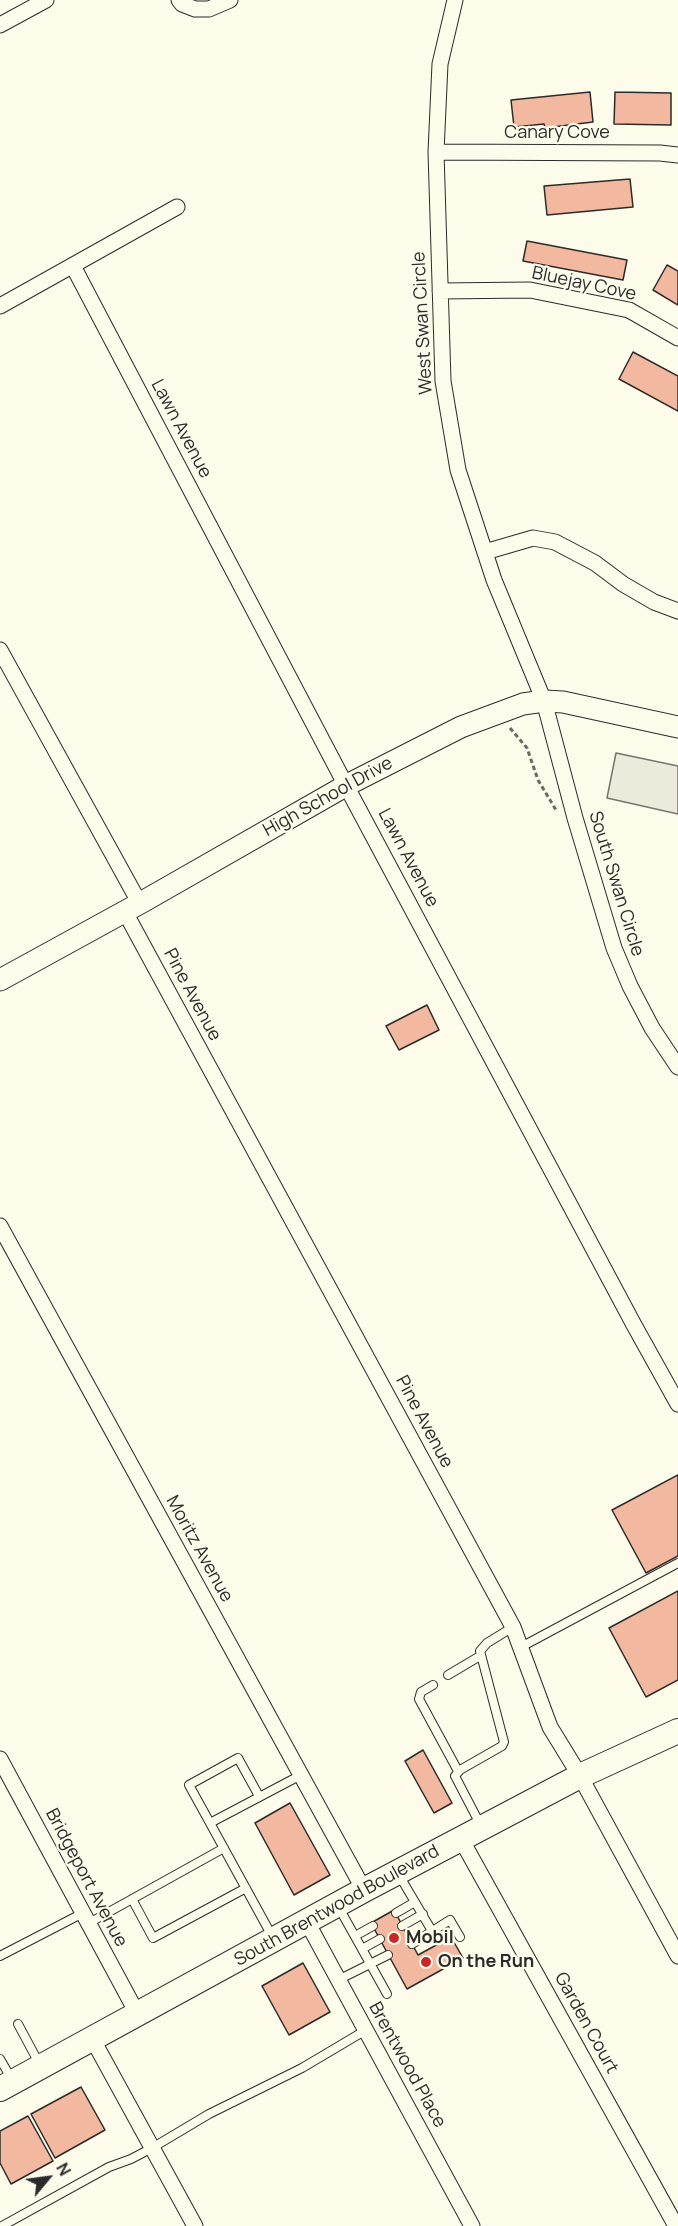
<!DOCTYPE html>
<html>
<head>
<meta charset="utf-8">
<style>
  body { margin:0 }
  #map { position:relative; width:678px; height:2226px; overflow:hidden; background:#fdfbea; font-family:Manrope,sans-serif }
  canvas { display:block }
  .north { position:absolute; left:18px; top:2148px; width:60px; height:60px; -webkit-text-stroke:4px #fdfbea; paint-order:stroke; rotate:61deg; font-size:16px; font-weight:700; line-height:24px; text-align:center; color:#2b2b2b }
  .north::after { content:''; display:block; margin:auto; width:21px; height:27px; background:#2b2b2b; clip-path:polygon(50% 0,100% 100%,50% 72%,0 100%) }
</style>
</head>
<body>
<div id="map">
<canvas width="678" height="2226"></canvas>
<div class="north">N</div>
</div>
<script>
const c = document.querySelector('canvas').getContext('2d');
c.lineJoin = 'round';
function paint(path, color) { c.fillStyle = color; c.fill(path, 'evenodd'); }
const poly = rows => new Path2D(rows.map(r => 'M' + r).join(''));
function strokePath(path, color, width, dash) { c.strokeStyle = color; c.lineWidth = width; c.lineCap = dash ? 'butt' : 'round'; c.setLineDash(dash || []); c.stroke(path); }
function drawText(font, color, halo, rows, align = 'center') {
  c.font = font + ' Manrope,sans-serif'; c.lineWidth = 4.5; c.setLineDash([]); c.textBaseline = 'middle'; c.strokeStyle = halo; c.fillStyle = color; for (const [text, x, y, turn = 0] of rows) {
    c.save(); c.translate(x, y); c.rotate((+turn || 0) * Math.PI / 180); c.textAlign = isNaN(turn) ? turn : align; if (halo) c.strokeText(text, 0, 0); c.fillText(text, 0, 0); c.restore();
  }
}
const green = poly([
  [616,753,678,766,678,814,607,798,616,753]
]);
paint(green, '#ecebdb');
strokePath(green, '#74746e', 1.5);
const building = poly([
  [590,92,593,122,545,128,544,124,514,127,511,100,590,92],
  [615,92,671,93,671,125,614,124,615,92],
  [630,179,633,207,547,215,544,186,630,179],
  [527,241,627,260,623,280,523,261,527,241],
  [667,265,678,271,678,305,653,290,667,265],
  [633,352,678,376,678,411,619,379,633,352],
  [427,1005,439,1030,399,1050,386,1026,427,1005],
  [678,1475,678,1556,646,1573,612,1510,678,1475],
  [678,1591,678,1680,646,1697,609,1628,678,1591],
  [423,1750,452,1803,434,1813,405,1761,423,1750],
  [290,1803,330,1875,294,1895,255,1823,290,1803],
  [394,1910,418,1955,451,1937,463,1958,407,1989,371,1923,394,1910],
  [303,1963,330,2012,289,2035,262,1986,303,1963],
  [81,2087,105,2130,55,2158,31,2114,81,2087],
  [28,2116,53,2161,11,2184,0,2163,0,2131,28,2116]
]);
paint(building, '#f2b8a0');
strokePath(building, '#2b2b2b', 1.5);
const lane = poly([
  [521,1647,678,1563],
  [448,1675,480,1656],
  [433,1685,421,1692,419,1699,458,1771],
  [210,1823,189,1785,238,1758,259,1796],
  [480,1824,455,1776,460,1770,502,1746,504,1742,480,1651,487,1643,513,1627],
  [399,1875,432,1931],
  [132,1899,153,1938,246,1888],
  [339,1908,362,1949],
  [396,1913,415,1902],
  [89,1923,224,1848],
  [402,1926,423,1914],
  [272,1936,210,1823,301,1775],
  [355,1936,373,1926],
  [380,1939,362,1949,387,1994],
  [412,1944,450,1920,460,1937],
  [0,1956,83,1913],
  [338,1980,388,1955],
  [18,2024,40,2065],
  [0,2059,11,2078],
  [2,2226,109,2167,131,2159,152,2148,209,2114,302,2068,366,2030]
]);
const street = poly([
  [179,0,182,4,195,9,209,9,230,0],
  [455,0,440,64,436,152,443,381,458,470,494,580,544,701,575,818,614,948,630,986,652,1028,678,1067],
  [0,25,46,0],
  [436,152,660,153,678,155],
  [73,266,342,778,634,1325,678,1404],
  [440,291,530,290,629,310,678,338],
  [0,306,177,207],
  [485,552,533,538,555,542,595,563,623,584,654,602,678,611],
  [0,650,140,904],
  [125,912,513,1627,550,1727,580,1776,678,1956],
  [0,1226,364,1890],
  [0,1759,138,2015],
  [461,1839,676,2226],
  [307,1922,472,2226],
  [93,2040,195,2226]
]);
const secondary = poly([
  [0,980,144,901,347,785,461,727,523,704,544,701,563,702,678,727]
]);
const primary = poly([
  [0,2089,364,1890,580,1776,678,1731]
]);
strokePath(lane, '#2b2b2b', 10);
strokePath(street, '#2b2b2b', 17);
strokePath(secondary, '#2b2b2b', 23);
strokePath(primary, '#2b2b2b', 26);
strokePath(poly([
  [510,728,527,748,538,780,556,810]
]), '#6a6964', 3, [4.5, 3]);
strokePath(lane, '#fdfbea', 8);
strokePath(street, '#fdfbea', 15);
strokePath(secondary, '#fdfbea', 21);
strokePath(primary, '#fdfbea', 24);
for (const [x, y, r, color] of [
  [394,1938,6,"#c62828"],
  [426,1962,6,"#c62828"]
]) { const dot = new Path2D(); dot.arc(x, y, r, 0, 2 * Math.PI); c.fillStyle = color; c.fill(dot); strokePath(dot, '#fdfbea', 2); }
drawText('18px', '#2b2b2b', '#fdfbea', [
  ["Canary Cove",557,133],
  ["Bluejay Cove",584,284,12],
  ["West Swan Circle",423,323,-93],
  ["Lawn Avenue",181,429,62],
  ["High School Drive",328,797,-29],
  ["Lawn Avenue",408,858,62],
  ["South Swan Circle",616,884,73],
  ["Pine Avenue",192,995,62],
  ["Pine Avenue",424,1422,62],
  ["Moritz Avenue",199,1549,61],
  ["Bridgeport Avenue",86,1878,62],
  ["South Brentwood Boulevard",337,1906,-29],
  ["Garden Court",586,2023,61],
  ["Brentwood Place",407,2065,61]
]);
drawText('bold 18px', '#2b2b2b', '#fdfbea', [
  ["Mobil",406,1938],
  ["On the Run",438,1962]
], 'left');
</script>
</body>
</html>
